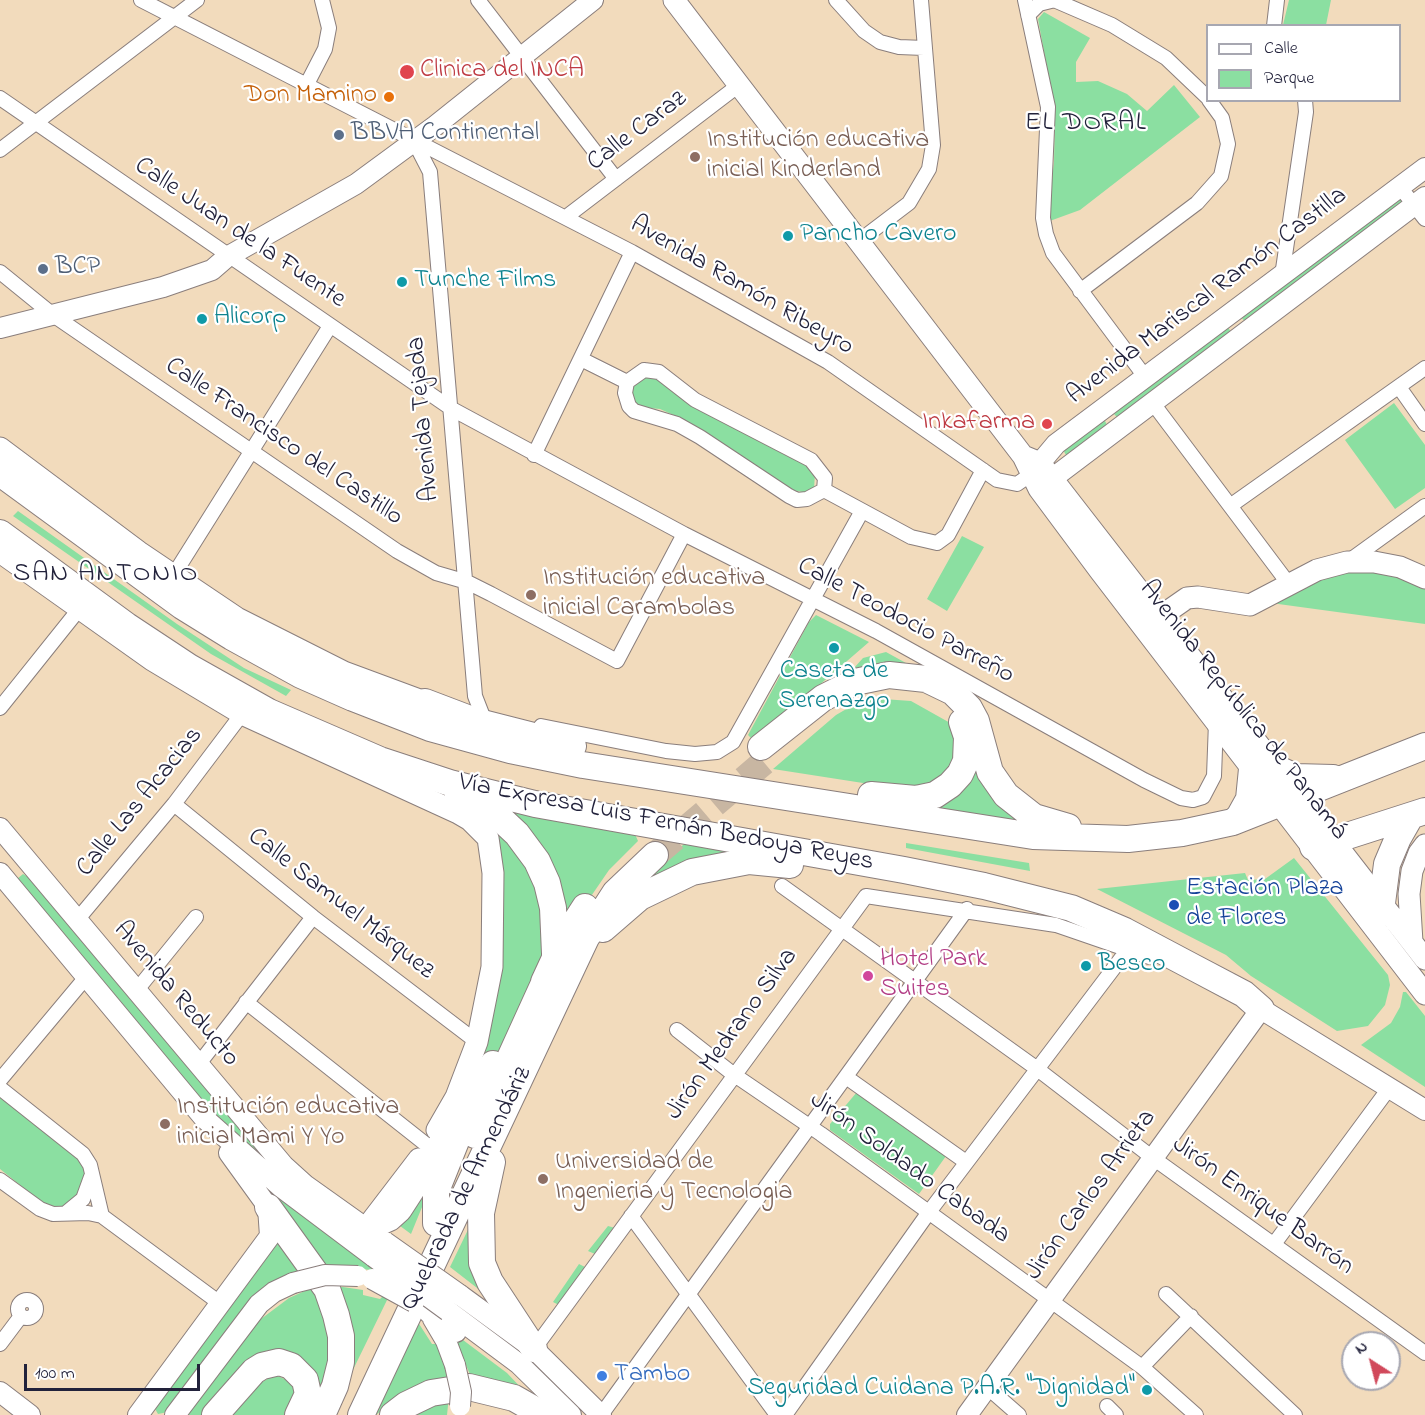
<!DOCTYPE html>
<html>
<head>
<meta charset="utf-8">
<style>
  body { margin:0 }
  #map { position:relative; width:1425px; height:1415px; overflow:hidden; background:#f2dbbc; font-family:"Indie Flower",sans-serif }
  canvas { display:block }
  .legend { position:absolute; left:1206px; top:24px; width:195px; height:78px; box-sizing:border-box; background:#fff; border:2px solid #a7a7b1; margin:0; padding:8px 10px; list-style:none; font-size:18px; color:#22223b }
  .legend li { display:flex; align-items:center; gap:12px; height:30px }
  .legend b { width:30px; border:2px solid #a7a7b1 }
  .north { position:absolute; left:1341px; top:1331px; width:60px; height:60px; box-sizing:border-box; background:#fff; border:2px solid #a7a7b1; border-radius:50%; rotate:324deg; font-size:16px; font-weight:700; line-height:24px; text-align:center; color:#22223b }
  .north::after { content:''; display:block; margin:auto; width:21px; height:27px; background:#d1495b; clip-path:polygon(50% 0,100% 100%,50% 72%,0 100%) }
  .scale { position:absolute; left:24px; top:1364px; width:176px; height:27px; box-sizing:border-box; border:3px solid #22223b; border-top:0; padding-left:8px; font-size:18px; line-height:21px; white-space:nowrap; color:#22223b; -webkit-text-stroke:4px #fff; paint-order:stroke }
</style>
</head>
<body>
<div id="map">
<canvas width="1425" height="1415"></canvas>
<ul class="legend">
<li><b style="height:8px;background:#fff"></b>Calle</li>
<li><b style="height:16px;background:#8bdfa1"></b>Parque</li>
</ul>
<div class="north">N</div>
<div class="scale">100 m</div>
</div>
<script>
const c = document.querySelector('canvas').getContext('2d');
c.lineJoin = 'round';
function paint(path, color) { c.fillStyle = color; c.fill(path, 'evenodd'); }
const poly = rows => new Path2D(rows.map(r => 'M' + r).join(''));
function strokePath(path, color, width, dash) { c.strokeStyle = color; c.lineWidth = width; c.lineCap = dash ? 'butt' : 'round'; c.setLineDash(dash || []); c.stroke(path); }
function drawText(font, color, halo, rows, align = 'center') {
  c.font = font + ' "Indie Flower",sans-serif'; c.lineWidth = 4.5; c.setLineDash([]); c.textBaseline = 'middle'; c.strokeStyle = halo; c.fillStyle = color; for (const [text, x, y, turn = 0] of rows) {
    c.save(); c.translate(x, y); c.rotate((+turn || 0) * Math.PI / 180); c.textAlign = isNaN(turn) ? turn : align; if (halo) c.strokeText(text, 0, 0); c.fillText(text, 0, 0); c.restore();
  }
}
paint(poly([
  [1289,0,1331,0,1326,25,1283,25],
  [1044,12,1090,38,1076,62,1076,82,1098,81,1127,94,1147,111,1174,85,1200,117,1080,210,1047,222,1054,162,1055,112,1038,19],
  [1396,195,1406,203,1247,324,1241,317],
  [1226,325,1232,333,1119,419,1114,414,1116,408],
  [655,377,683,400,808,465,815,474,814,489,808,493,786,489,678,417,660,409,637,407,630,392,634,384,643,378],
  [1394,403,1425,445,1425,488,1395,509,1345,440],
  [1104,419,1108,427,1070,456,1066,455,1062,448],
  [18,511,177,624,244,668,291,690,286,696,211,654,13,516],
  [962,536,984,547,947,611,927,599],
  [1364,570,1389,573,1425,588,1425,624,1271,603,1300,587,1331,575],
  [816,615,869,642,757,739,753,740,748,735,809,622],
  [886,652,924,673,844,679,863,658],
  [883,699,911,701,952,724,958,743,951,767,930,788,895,788,773,769,836,715,862,700],
  [974,757,1025,824,930,808],
  [494,805,634,832,638,841,609,870,561,940,558,914],
  [485,820,525,857,551,931,540,986,473,1090,485,1034],
  [686,843,763,856,620,896,647,870],
  [906,843,1029,863,1030,871,906,848],
  [1294,858,1388,975,1390,985,1385,1005,1368,1026,1337,1031,1251,976,1226,955,1097,889,1245,873,1248,880,1265,879],
  [23,874,28,877,290,1182,223,1126,17,879],
  [1403,992,1406,992,1425,1016,1425,1087,1361,1045,1391,1023,1400,1007],
  [857,1092,946,1156,919,1194,830,1130,830,1124],
  [0,1096,76,1156,83,1166,86,1177,82,1194,66,1207,45,1205,0,1169],
  [447,1146,411,1234,396,1223],
  [260,1178,374,1270,319,1267,282,1217],
  [478,1209,490,1298,450,1267],
  [608,1226,615,1228,595,1254,588,1251],
  [276,1236,304,1274,276,1281,168,1412,158,1414,154,1407,264,1262],
  [579,1264,585,1267,559,1305,553,1302],
  [336,1286,363,1290,363,1295,380,1299,383,1296,388,1298,350,1376],
  [307,1290,315,1290,327,1317,330,1374,312,1415,279,1353,205,1415,183,1415,257,1322,289,1298],
  [414,1316,432,1344,436,1344,444,1362,447,1377,401,1394,376,1415,367,1415],
  [451,1331,507,1373,527,1394,472,1379],
  [275,1375,287,1380,294,1388,294,1407,288,1415,230,1415,258,1384],
  [449,1396,447,1415,405,1415]
]), '#8bdfa1');
strokePath(poly([
  [655,855,770,757]
]), '#c8b6a2', 26, [26, 13]);
const street = poly([
  [141,0,632,252,828,362,997,480,1017,484,1030,475],
  [478,0,616,179],
  [836,0,864,31,880,42,899,47,924,48],
  [1025,0,1048,107,1043,218,1046,234,1053,253,1146,378],
  [1054,0,1112,25,1166,58,1208,98],
  [1028,15,1039,4,1055,0],
  [1274,26,1277,0],
  [307,84,325,49,329,28,322,0],
  [0,98,452,409,684,534,876,631,1144,780,1181,798,1193,800,1203,797,1214,776,1216,722],
  [414,141,430,172,475,696,482,714],
  [0,150,197,0],
  [1400,187,1425,219],
  [566,217,739,85],
  [859,241,909,203,929,169,933,145,921,0],
  [0,272,53,315,397,551,436,573,467,582,491,594,617,661,684,534],
  [1282,276,1306,112,1305,100],
  [1080,291,1197,203,1221,176,1228,144,1222,118,1209,100],
  [581,359,627,382],
  [644,370,659,372,695,400,811,460,825,478,824,490,807,499,797,500,789,496,700,437,677,424,634,411,629,406,625,393,627,382,644,370],
  [1399,387,1425,424],
  [1152,402,1288,583],
  [534,455,632,252],
  [824,490,911,537,937,543,948,535,983,470],
  [1230,506,1425,368],
  [1349,561,1425,506],
  [173,576,330,326],
  [0,708,80,608],
  [541,726,666,751,695,754,717,752,733,742,862,511],
  [174,804,313,917,477,1042],
  [782,886,1036,1068,1153,1158,1425,1353],
  [77,920,174,804,242,714],
  [136,991,196,917],
  [246,1002,428,1146],
  [677,1030,733,1074,821,1134,1142,1367,1196,1415],
  [198,1065,313,917],
  [846,1077,966,1162],
  [0,1080,87,976],
  [0,1088,83,1154,90,1165,102,1216],
  [0,1180,40,1209,53,1214,88,1213,102,1216,221,1304],
  [66,1213,83,1199,91,1177],
  [631,1216,777,1415],
  [1274,1244,1390,1087],
  [1166,1294,1295,1415],
  '18 1309a9 9 0 1 1 18 0a9 9 0 1 1-18 0Z',
  [0,1344,21,1316],
  [534,1349,866,896,1056,925,1149,957],
  [1142,1367,1191,1316],
  [987,1387,1019,1415],
  [1107,1406,1116,1415],
  [601,1415,967,909],
  [785,1415,929,1212,1129,948]
]);
const secondary = poly([
  [0,328,163,287,212,270,227,257,356,184,435,126,593,0],
  [1030,475,1056,444,1425,168],
  [1041,487,1425,197],
  [0,828,284,1166,305,1185,378,1237],
  [0,873,204,1118,281,1187,374,1257],
  [460,1295,534,1349,601,1415],
  [448,1311,519,1364,571,1415],
  [428,1312,456,1332],
  [433,1319,446,1341,455,1365],
  [0,1392,30,1415],
  [138,1415,270,1236,268,1207,229,1153],
  [175,1415,259,1304,274,1292,293,1283],
  [967,1415,1261,1009,1425,1110]
]);
const primary = poly([
  [674,0,1023,456,1039,489,1100,571,1425,994],
  [0,448,139,552,237,618,344,672,425,702],
  [1023,456,1040,463,1425,959],
  [0,552,152,660,242,714,458,813,470,820,488,838,493,873,492,967,477,1042,456,1097,437,1130],
  [1157,632,1164,614,1187,598,1198,597,1250,605,1317,570,1347,562,1374,562,1400,567,1425,578],
  [1412,942,1409,894,1412,871,1419,853,1425,845],
  [367,1227,419,1159]
]);
const highway = poly([
  [0,473,182,606,232,637,301,675,353,698,430,728,510,750,583,765,1033,836,1128,839,1182,833,1233,822,1425,746],
  [0,533,127,626,189,667,269,712,380,760,450,783,535,804,904,870,984,886,1071,908,1125,931,1191,966,1244,994,1261,1009],
  [425,702,475,721,573,746],
  [761,747,823,698,855,682,889,675,926,679,953,692,969,708,976,721,990,772,1006,795,1034,817,1068,827],
  [1276,768,1295,777,1333,778],
  [871,795,916,799,935,795,950,785,960,774,966,761,967,737,962,722],
  [458,796,502,820,517,834,537,861,547,883,553,908,555,954],
  [1233,822,1239,817,1249,799,1252,769],
  [1313,847,1425,811],
  [1382,903,1387,864,1398,838,1410,817],
  [603,929,640,897,692,872,749,861,790,865],
  [544,982,563,941,585,907],
  [475,1135,546,979],
  [492,1162,481,1213,482,1263,490,1282,534,1349],
  [268,1207,327,1289,336,1315,341,1336,341,1362,335,1386,322,1415],
  [436,1223,436,1191,456,1141],
  [367,1228,389,1218,399,1209,493,1064],
  [215,1415,254,1371,262,1366,279,1362,291,1366,305,1380,308,1394,298,1415],
  [361,1415,586,938,615,893,655,855],
  [393,1415,406,1405,431,1393,469,1387,514,1398,544,1415]
]);
strokePath(street, '#8a7e7c', 16);
strokePath(secondary, '#8a7e7c', 22);
strokePath(primary, '#8a7e7c', 23);
strokePath(highway, '#8a7e7c', 28);
strokePath(street, '#fff', 14);
strokePath(secondary, '#fff', 20);
strokePath(primary, '#fff', 21);
strokePath(highway, '#fff', 26);
const secondaryBridge = poly([
  [385,1242,460,1295],
  [374,1257,448,1311],
  [372,1279,414,1302],
  [293,1283,325,1275,358,1276],
  [455,1365,461,1392,460,1406]
]);
strokePath(secondaryBridge, '#8a7e7c', 22, []);
strokePath(secondaryBridge, '#fff', 20);
for (const [x, y, r, color] of [
  [407,72,8,"#e0444e"],
  [389,97,6,"#e8710a"],
  [339,135,6,"#5c6f8a"],
  [695,157,6,"#8d6e63"],
  [788,236,6,"#0f9aa8"],
  [43,269,6,"#5c6f8a"],
  [402,282,6,"#0f9aa8"],
  [202,319,6,"#0f9aa8"],
  [1047,424,6,"#e0444e"],
  [531,595,6,"#8d6e63"],
  [834,648,6,"#0f9aa8"],
  [1174,905,6,"#1a4fb4"],
  [1086,966,6,"#0f9aa8"],
  [868,976,6,"#d1479c"],
  [165,1124,6,"#8d6e63"],
  [543,1179,6,"#8d6e63"],
  [602,1376,6,"#3f7fe0"],
  [1147,1390,6,"#0f9aa8"]
]) { const dot = new Path2D(); dot.arc(x, y, r, 0, 2 * Math.PI); c.fillStyle = color; c.fill(dot); strokePath(dot, '#fff', 2); }
drawText('26px', '#be3a42', '#fff', [
  ["Clinica del INCA",420,72],
  ["Inkafarma",1035,424,"right"]
], 'left');
drawText('26px', '#c56008', '#fff', [
  ["Don Mamino",377,97]
], 'right');
drawText('26px', '#22223b', '#fff', [
  ["Calle Caraz",638,132,-37],
  ["Calle Juan de la Fuente",239,234,34],
  ["Avenida Ramón Ribeyro",741,287,30],
  ["Avenida Mariscal Ramón Castilla",1208,297,-37],
  ["Avenida Tejada",425,419,-95],
  ["Calle Francisco del Castillo",283,443,34],
  ["Calle Teodocio Parreño",905,622,28],
  ["Avenida República de Panamá",1242,711,52],
  ["Calle Las Acacias",141,803,-51],
  ["Vía Expresa Luis Fernán Bedoya Reyes",666,824,11],
  ["Calle Samuel Márquez",340,905,38],
  ["Avenida Reducto",175,995,50],
  ["Jirón Medrano Silva",733,1035,-54],
  ["Jirón Soldado Cabada",909,1169,36],
  ["Quebrada de Armendáriz",468,1189,-64],
  ["Jirón Carlos Arrieta",1092,1196,-54],
  ["Jirón Enrique Barrón",1262,1207,36]
]);
drawText('26px', '#4e5e75', '#fff', [
  ["BBVA Continental",351,135],
  ["BCP",55,269]
], 'left');
drawText('26px', '#785e54', '#fff', [
  ["Institución educativa",707,142],
  ["inicial Kinderland",707,172],
  ["Institución educativa",543,580],
  ["inicial Carambolas",543,610],
  ["Institución educativa",177,1109],
  ["inicial Mami Y Yo",177,1139],
  ["Universidad de",555,1164],
  ["Ingenieria y Tecnologia",555,1194]
], 'left');
drawText('26px', '#0d838f', '#fff', [
  ["Pancho Cavero",800,236],
  ["Tunche Films",414,282],
  ["Alicorp",214,319],
  ["Caseta de",834,673,"center"],
  ["Serenazgo",834,703,"center"],
  ["Besco",1098,966],
  ["Seguridad Cuidana P.A.R. \"Dignidad\"",1135,1390,"right"]
], 'left');
drawText('26px', '#164399', '#fff', [
  ["Estación Plaza",1186,890],
  ["de Flores",1186,920]
], 'left');
drawText('26px', '#b23c85', '#fff', [
  ["Hotel Park",880,961],
  ["Suites",880,991]
], 'left');
drawText('26px', '#366cbe', '#fff', [
  ["Tambo",614,1376]
], 'left');
c.letterSpacing = '1.5px';
drawText('27px', '#22223b', '#fff', [
  ["EL DORAL",1086,125],
  ["SAN ANTONIO",106,576]
]);
c.letterSpacing = '0px';
</script>
</body>
</html>
